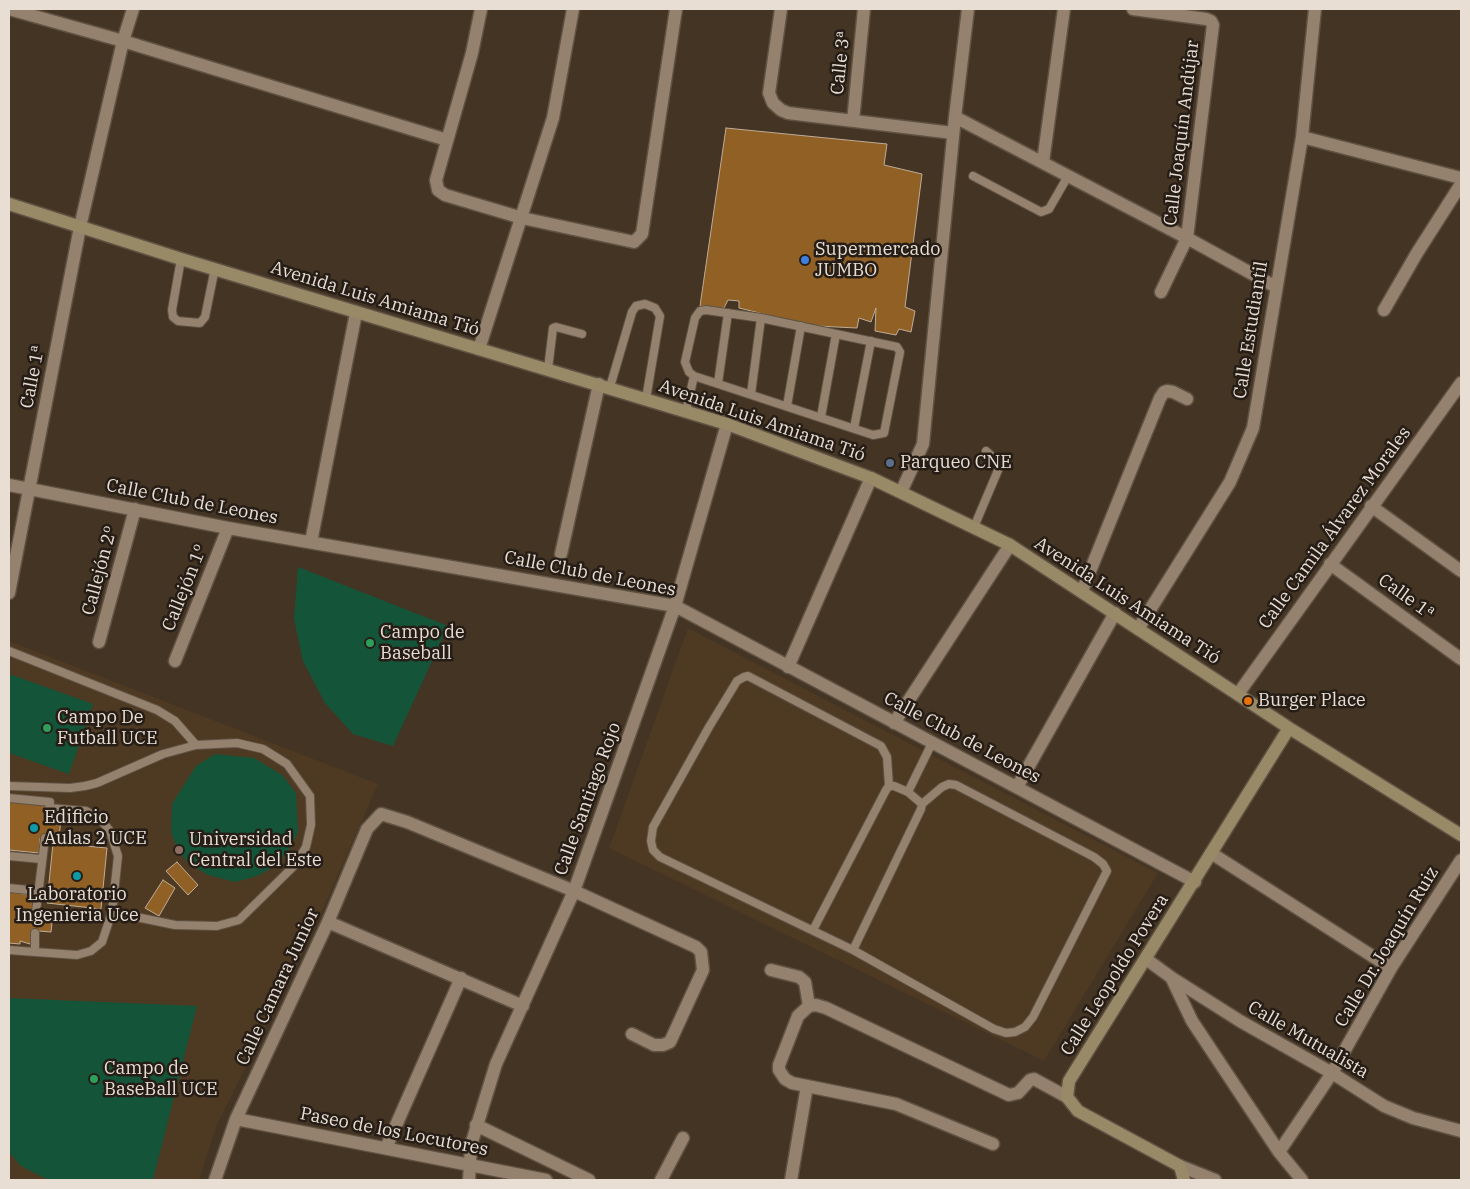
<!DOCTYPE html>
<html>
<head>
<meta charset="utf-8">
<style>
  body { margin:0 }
  #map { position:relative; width:1470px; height:1189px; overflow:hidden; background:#443423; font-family:"IBM Plex Serif",serif }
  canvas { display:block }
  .frame { position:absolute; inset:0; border:10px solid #e8ded4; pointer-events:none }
</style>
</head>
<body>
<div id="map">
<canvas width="1470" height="1189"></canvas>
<div class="frame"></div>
</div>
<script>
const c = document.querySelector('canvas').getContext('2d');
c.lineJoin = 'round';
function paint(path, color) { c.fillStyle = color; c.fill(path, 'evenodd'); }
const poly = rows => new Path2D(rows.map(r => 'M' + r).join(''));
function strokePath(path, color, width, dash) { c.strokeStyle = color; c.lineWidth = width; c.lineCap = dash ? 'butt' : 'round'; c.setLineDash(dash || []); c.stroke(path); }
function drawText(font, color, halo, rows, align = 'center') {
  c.font = font + ' "IBM Plex Serif",serif'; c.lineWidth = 5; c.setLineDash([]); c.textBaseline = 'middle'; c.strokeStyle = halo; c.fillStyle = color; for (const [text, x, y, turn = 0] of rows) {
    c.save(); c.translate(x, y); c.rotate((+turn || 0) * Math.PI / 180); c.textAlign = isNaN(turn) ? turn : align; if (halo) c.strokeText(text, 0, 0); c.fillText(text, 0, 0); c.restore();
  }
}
paint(poly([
  [688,628,1158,873,1044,1061,609,848],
  [9,641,378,784,320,916,216,1127,199,1180,9,1180]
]), '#4e3922');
paint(poly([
  [298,567,448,626,393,746,353,734,325,703,303,661,294,619],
  [9,674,93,704,69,774,9,753],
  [215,754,254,758,282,775,296,793,298,832,290,848,276,866,257,876,235,882,208,875,188,863,177,848,171,832,172,804,196,766],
  [9,998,197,1006,153,1180,49,1180,21,1166,9,1152]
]), '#14553a');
const building = poly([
  [726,128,887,144,884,165,922,174,905,307,915,311,911,332,899,329,896,335,875,331,876,308,871,322,859,318,857,328,816,326,784,319,739,308,739,301,728,300,724,308,700,306,726,128],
  [9,801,45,804,44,816,61,817,59,839,40,838,39,853,9,850,9,801],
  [53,843,107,848,101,909,47,903,53,843],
  [177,862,198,885,188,895,166,871,177,862],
  [163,880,175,888,159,916,145,908,163,880],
  [9,892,36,896,34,912,53,914,51,932,39,931,39,934,32,933,30,944,20,941,20,944,9,943,9,892]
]);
paint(building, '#906025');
strokePath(building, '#c0ac98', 1);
const lane = poly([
  [973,176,1041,212,1049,209,1068,176],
  [181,259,172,310,173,317,178,321,200,323,205,317,215,268],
  [706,310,761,318,897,347,900,352,884,433,873,435,694,376,689,372,685,362,695,318,700,311,706,310],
  [548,369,553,328,556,327,582,334],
  [718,383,728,313],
  [610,387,632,312,636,306,645,304,655,308,660,316,646,399],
  [751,394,761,318],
  [787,406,801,326],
  [686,411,694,376],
  [821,417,836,334],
  [854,428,871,341],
  [974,527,999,468,997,461,986,451],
  [9,651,157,710,175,721,196,745],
  [9,786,70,788,85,786,97,783,163,754,196,745,237,743,263,749,287,764,310,796,311,825,306,847,295,865,239,920,217,926,175,925,112,912],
  [889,786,887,757,881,746,748,676,744,677,737,681,709,727,653,827,651,841,653,850,660,857,853,950,994,1029,1006,1033,1015,1032,1025,1027,1033,1017,1107,871,1103,864,1094,857,956,785,949,784,942,787,922,804],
  [908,792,932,743],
  [9,798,50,802,48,816],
  [9,856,41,859],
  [9,888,38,891],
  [36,912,45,838],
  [813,930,886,790,889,786,894,786,908,792,922,804,921,809,853,950],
  [9,950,35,952,35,933],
  [35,952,77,955,91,951,102,942,112,912,118,856,110,831,101,820,86,811,49,808]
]);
const street = poly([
  [9,9,123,41,447,140],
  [481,9,472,53,436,180,438,190,445,195,522,218,634,242,642,234,676,9],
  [781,9,769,93,773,103,781,110,788,113,953,133],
  [1133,9,1206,19,1211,21,1213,25,1187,238,1161,292],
  [955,117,1187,238,1276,287],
  [853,121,864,9],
  [1302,137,1461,178],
  [1043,162,1064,9],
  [1384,310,1417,253,1461,184],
  [479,349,553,118,573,9],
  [9,485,228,528,675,606,1195,882],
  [901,492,923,444,955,117,968,9],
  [1371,506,1461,571],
  [311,542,356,313],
  [561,554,599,384],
  [1330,564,1461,659],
  [1082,591,1160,398,1164,392,1167,391,1173,392,1187,399],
  [9,593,80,227,123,41,133,9],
  [1138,629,1230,482,1253,428,1302,137,1315,9],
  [99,642,135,509],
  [175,661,228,528],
  [788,667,871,478],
  [1238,694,1461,383],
  [894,723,1010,545],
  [1017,787,1115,613],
  [1211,853,1391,968],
  [328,922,523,1006],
  [1146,959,1172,978,1240,1021,1332,1073,1384,1106,1413,1118,1461,1131],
  [771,970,799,977,805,982,809,1006],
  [1172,979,1192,1021,1279,1152,1302,1180],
  [236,1119,546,1180],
  [476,1125,589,1180],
  [993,1144,896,1104,792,1083,785,1079,779,1070,779,1065,798,1016,809,1006,816,1005,826,1008,1009,1095,1018,1093,1030,1080,1034,1079,1067,1097],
  [386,1148,461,978],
  [1279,1152,1332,1073,1391,968,1461,860],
  [1180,1166,1215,1180],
  [215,1180,236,1119,328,922,367,829,381,814,407,822,574,891,696,947,701,952,703,970,670,1042,663,1045,654,1045,632,1034],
  [469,1180,471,1145,496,1064,574,891,675,606,727,424],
  [661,1180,683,1138],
  [791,1180,807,1086]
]);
const secondary = poly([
  [9,204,181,259,727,424,871,478,1010,545,1289,728,1461,835],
  [1184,1180,1180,1166,1078,1111,1067,1097,1069,1081,1289,728]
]);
strokePath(lane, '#5f5243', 10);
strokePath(street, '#5f5243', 15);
strokePath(secondary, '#5f5243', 15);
strokePath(lane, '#94816e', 8);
strokePath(street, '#94816e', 12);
strokePath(secondary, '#988967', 12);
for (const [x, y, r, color] of [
  [805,260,5,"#3f7fe0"],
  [890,463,5,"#5c6f8a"],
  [370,643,5,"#2e9e5b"],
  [1248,701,5,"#e8710a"],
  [47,728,5,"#2e9e5b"],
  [34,828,5,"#0f9aa8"],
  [179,850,5,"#8d6e63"],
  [77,876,5,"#0f9aa8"],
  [94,1079,5,"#2e9e5b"]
]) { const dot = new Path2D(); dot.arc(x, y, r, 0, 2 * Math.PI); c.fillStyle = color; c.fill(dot); strokePath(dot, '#251d16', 2); }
drawText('18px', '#e8ded4', '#251d16', [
  ["Calle 3ª",841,63,-84],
  ["Calle Joaquín Andújar",1182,133,-83],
  ["Avenida Luis Amiama Tió",375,299,17],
  ["Calle Estudiantil",1251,330,-81],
  ["Calle 1ª",33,377,-79],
  ["Avenida Luis Amiama Tió",762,421,19],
  ["Calle Club de Leones",192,502,11],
  ["Calle Camila Álvarez Morales",1335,528,-54],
  ["Callejón 2º",100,571,-75],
  ["Calle Club de Leones",590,574,11],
  ["Callejón 1º",185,588,-68],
  ["Calle 1ª",1406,597,36],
  ["Avenida Luis Amiama Tió",1127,601,33],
  ["Calle Club de Leones",962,738,28],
  ["Calle Santiago Rojo",588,799,-70],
  ["Calle Dr. Joaquín Ruiz",1387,947,-59],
  ["Calle Leopoldo Povera",1115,975,-58],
  ["Calle Camara Junior",278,987,-65],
  ["Calle Mutualista",1308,1040,30],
  ["Paseo de los Locutores",394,1132,11]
]);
drawText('18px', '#e8ded4', '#251d16', [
  ["Supermercado",815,250],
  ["JUMBO",815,271],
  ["Parqueo CNE",900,463],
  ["Campo de",380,633],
  ["Baseball",380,654],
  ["Burger Place",1258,701],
  ["Campo De",57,718],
  ["Futball UCE",57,739],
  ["Edificio",44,818],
  ["Aulas 2 UCE",44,839],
  ["Universidad",189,840],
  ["Central del Este",189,861],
  ["Laboratorio",77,895,"center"],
  ["Ingenieria Uce",77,916,"center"],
  ["Campo de",104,1069],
  ["BaseBall UCE",104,1090]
], 'left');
</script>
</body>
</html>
